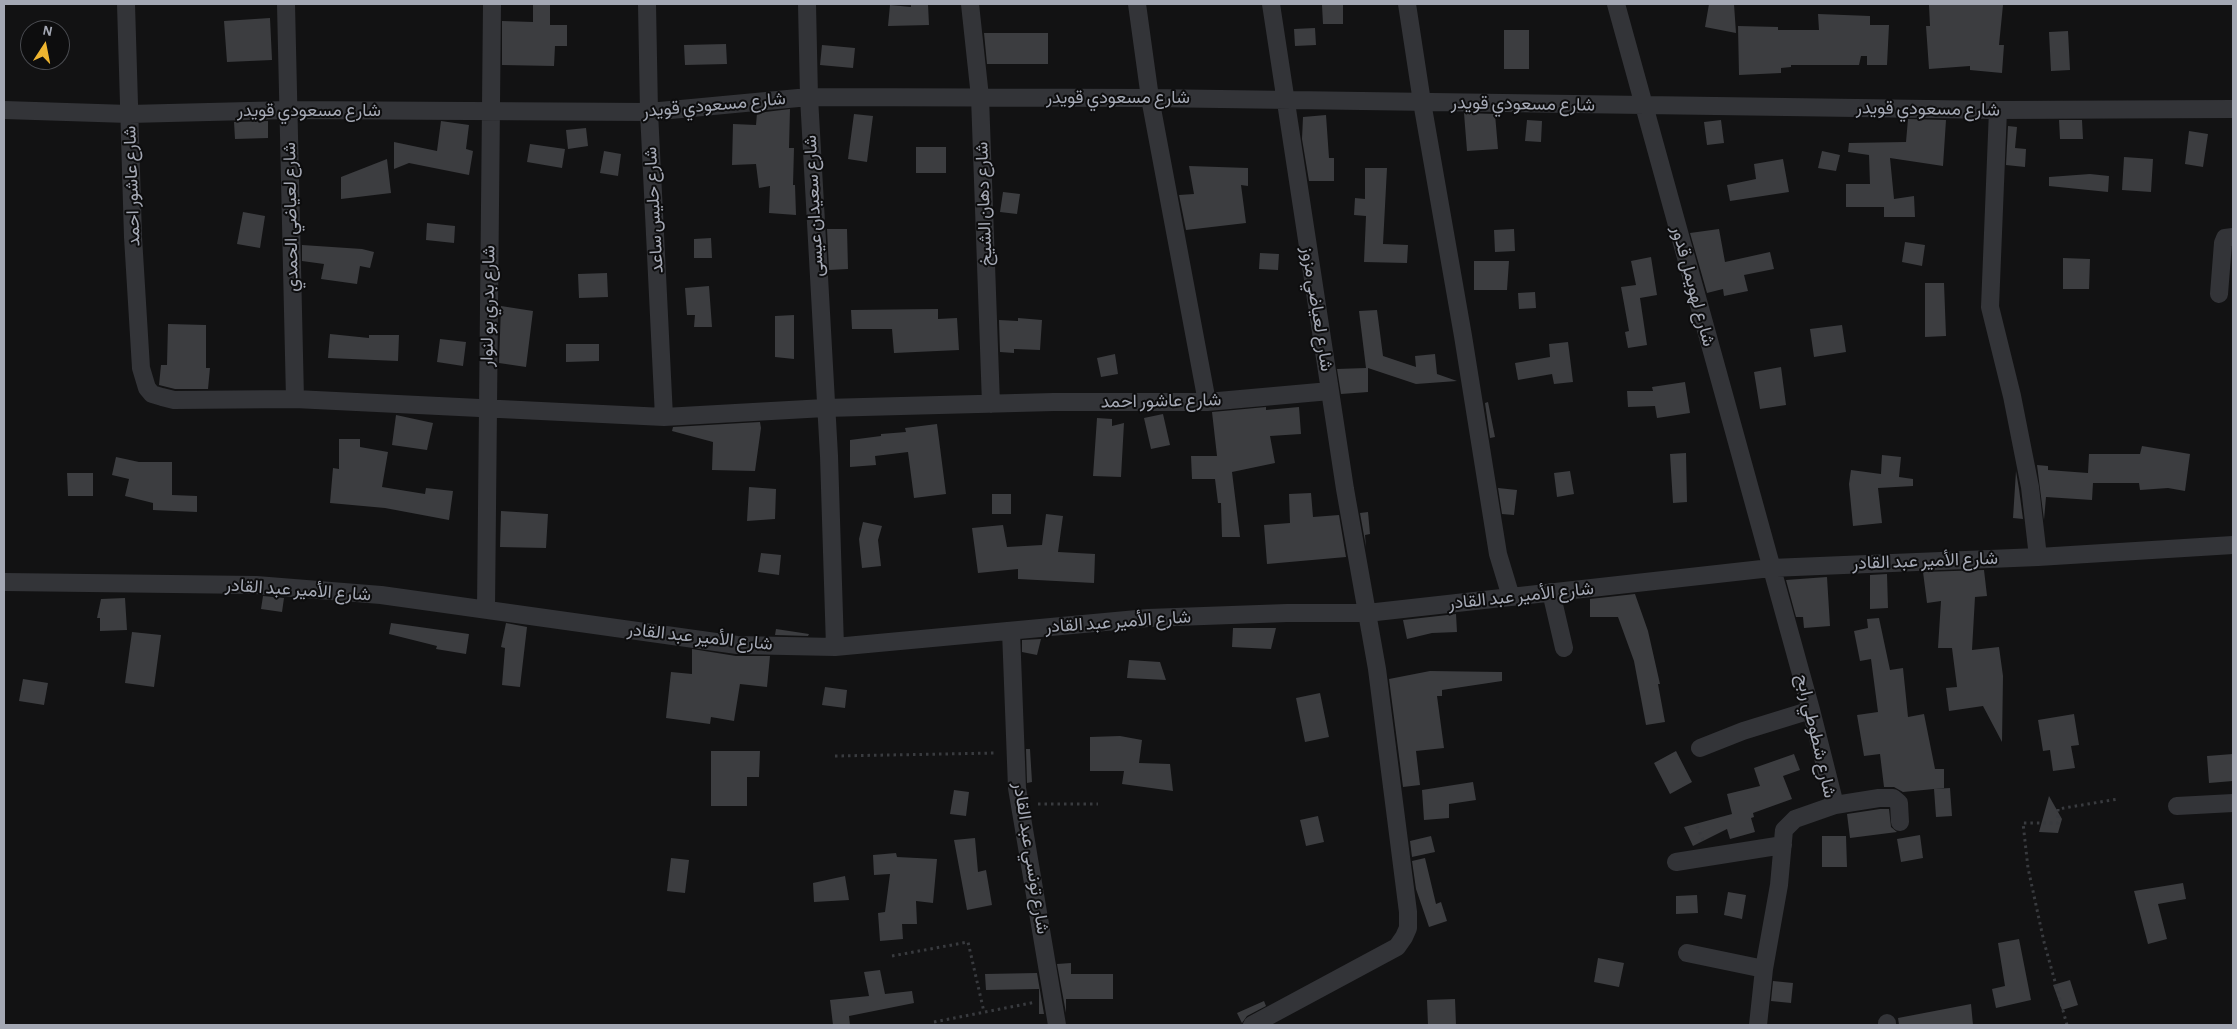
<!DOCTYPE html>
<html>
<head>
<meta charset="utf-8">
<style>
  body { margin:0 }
  #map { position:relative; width:2237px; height:1029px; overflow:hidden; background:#121213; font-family:"Alegreya Sans",sans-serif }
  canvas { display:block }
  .frame { position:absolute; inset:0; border:5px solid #a4a8b4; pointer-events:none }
  .north { position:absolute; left:20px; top:20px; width:50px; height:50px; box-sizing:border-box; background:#0d0d0e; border:1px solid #494b50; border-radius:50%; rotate:11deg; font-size:14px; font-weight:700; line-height:20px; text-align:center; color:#a4a8b4 }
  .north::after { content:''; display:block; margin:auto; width:18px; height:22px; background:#eeb530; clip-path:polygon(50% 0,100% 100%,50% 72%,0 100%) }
</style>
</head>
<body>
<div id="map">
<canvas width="2237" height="1029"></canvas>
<div class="frame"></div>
<div class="north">N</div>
</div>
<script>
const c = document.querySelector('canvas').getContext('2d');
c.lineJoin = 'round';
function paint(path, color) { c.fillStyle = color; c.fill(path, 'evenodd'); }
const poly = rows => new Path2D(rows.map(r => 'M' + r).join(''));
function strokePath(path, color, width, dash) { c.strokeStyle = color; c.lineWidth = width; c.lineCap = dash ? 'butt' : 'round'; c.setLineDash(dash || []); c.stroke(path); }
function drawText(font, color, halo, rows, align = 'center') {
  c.font = font + ' "Alegreya Sans",Vazirmatn,sans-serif'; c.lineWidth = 4; c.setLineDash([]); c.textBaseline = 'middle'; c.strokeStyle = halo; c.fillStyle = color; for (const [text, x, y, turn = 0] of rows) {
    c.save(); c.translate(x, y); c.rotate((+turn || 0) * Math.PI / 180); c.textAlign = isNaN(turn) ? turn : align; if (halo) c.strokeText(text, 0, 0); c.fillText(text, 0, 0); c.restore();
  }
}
paint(poly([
  [533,4,550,4,550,25,567,25,567,46,555,46,554,66,502,65,502,21,533,22],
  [911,4,928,4,929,25,888,26,890,5,911,7],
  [1709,4,1734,4,1736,33,1705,27],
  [1946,4,2003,5,1999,45,2004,45,2002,73,1970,70,1970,66,1929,69,1926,26,1930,26,1929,5],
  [1322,5,1343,5,1343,24,1323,24],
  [1818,14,1870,16,1870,25,1889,25,1887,65,1867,65,1867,56,1861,56,1859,65,1791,65,1791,67,1781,68,1781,73,1739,75,1738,26,1778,27,1778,30,1819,30],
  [270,18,272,60,227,62,224,21],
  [1315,28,1316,45,1295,46,1294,29],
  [1504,30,1529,30,1529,69,1504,69],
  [2068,31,2070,70,2051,71,2049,32],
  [984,33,1048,33,1048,64,987,64],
  [726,44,727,64,685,65,684,45],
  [822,45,855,48,853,68,820,65],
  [790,109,789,148,794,148,793,185,795,185,796,215,769,213,770,186,759,188,756,164,732,165,733,124,756,125,757,113],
  [1464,113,1495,114,1498,149,1467,151],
  [854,114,873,116,867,162,848,159],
  [1326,115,1329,158,1334,158,1334,181,1309,181,1302,139,1303,117],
  [1908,119,1946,120,1943,166,1890,158,1894,199,1914,196,1915,217,1884,217,1884,207,1846,207,1846,184,1870,184,1869,155,1848,152,1849,143,1906,142],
  [1527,120,1542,121,1541,142,1525,141],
  [1721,120,1724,143,1707,145,1704,122],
  [2059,120,2082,120,2083,139,2060,139],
  [268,121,268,138,235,139,234,122],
  [441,121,469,125,466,149,473,151,469,175,409,163,394,169,394,142,437,151],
  [2008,126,2017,127,2015,148,2026,149,2025,167,2006,165],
  [586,128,588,146,568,149,566,130],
  [2189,131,2208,134,2203,167,2185,164],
  [530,144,565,149,562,168,527,162],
  [916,147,946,147,946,173,916,173],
  [604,151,621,154,618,176,600,173],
  [1822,151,1840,155,1836,171,1818,168],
  [2124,157,2153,159,2151,192,2122,190],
  [387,159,391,193,341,199,341,177],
  [1783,159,1789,192,1730,201,1727,185,1756,179,1754,164],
  [1189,166,1248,168,1248,186,1241,185,1246,223,1186,230,1179,195,1194,194],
  [1365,168,1387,168,1383,244,1408,245,1407,263,1364,262,1366,216,1354,215,1355,198,1365,199],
  [2090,174,2109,176,2108,192,2049,186,2049,177],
  [1003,192,1020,194,1017,214,1000,212],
  [243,212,265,216,260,248,237,244],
  [427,223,455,226,454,243,426,240],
  [827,229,847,229,848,269,829,270],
  [1514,229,1515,251,1495,252,1494,230],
  [1719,229,1725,262,1770,252,1774,269,1744,275,1748,291,1724,296,1723,289,1707,293,1690,233],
  [711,238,712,258,694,258,694,239],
  [1905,242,1925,245,1922,266,1902,262],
  [302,245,362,249,374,252,370,268,360,266,357,284,321,279,324,264,302,261],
  [1260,253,1279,254,1278,270,1259,269],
  [1651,257,1657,295,1640,298,1647,345,1628,348,1625,332,1629,331,1621,287,1636,285,1631,261],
  [2063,258,2090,259,2089,289,2063,289],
  [1474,261,1509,261,1507,290,1474,290],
  [607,273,608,297,579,298,578,274],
  [1925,283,1944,283,1946,336,1925,337],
  [709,286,712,327,694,327,695,315,687,315,685,288],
  [1535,292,1536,308,1519,309,1518,293],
  [501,306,533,311,526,367,499,363],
  [938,309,938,319,957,318,959,350,894,353,892,329,852,329,851,310],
  [1377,310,1383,356,1416,367,1415,356,1435,354,1437,374,1457,381,1416,384,1368,368,1368,392,1341,394,1337,369,1366,368,1359,311],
  [794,315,794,359,775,357,775,316],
  [1018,318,1042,320,1040,350,1014,349,1014,353,1000,352,999,320,1018,321],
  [168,324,206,325,206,368,210,368,208,389,175,389,159,385,161,365,167,365],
  [1842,325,1846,352,1814,357,1810,329],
  [330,334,369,338,369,335,399,335,398,361,328,358],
  [440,339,466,342,463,366,437,362],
  [1568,342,1573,382,1554,384,1552,374,1518,380,1515,363,1550,357,1549,344],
  [566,344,599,344,599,361,566,362],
  [1115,354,1118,374,1101,377,1097,358],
  [1781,367,1786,405,1760,409,1754,372],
  [1685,382,1690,413,1657,418,1655,406,1628,407,1627,391,1653,391,1652,387],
  [1488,402,1495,437,1490,438,1485,403],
  [1266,407,1266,410,1299,407,1301,434,1270,436,1275,463,1232,472,1240,537,1222,537,1221,503,1218,503,1215,479,1192,479,1191,456,1217,456,1212,412],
  [1163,414,1170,445,1151,449,1144,418],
  [396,415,433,423,427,450,392,445],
  [1097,418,1112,419,1112,426,1124,423,1121,477,1093,476],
  [760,422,761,428,755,471,712,470,713,442,672,431,673,427],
  [937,424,946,494,914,498,908,452,875,456,876,465,850,467,850,440,881,436,881,434,906,432,905,428],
  [339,439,360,439,360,447,388,452,382,487,425,494,426,488,453,491,449,520,385,508,330,503,333,468,339,469],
  [2142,446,2190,454,2185,491,2168,488,2140,490,2139,483,2093,483,2092,500,2046,497,2044,520,2037,465,2048,466,2048,470,2088,473,2089,454,2140,454],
  [1686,453,1687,502,1673,503,1670,454],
  [1882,455,1901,457,1899,477,1913,479,1913,486,1878,488,1882,523,1853,526,1849,484,1851,470,1881,474],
  [116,457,139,462,172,462,172,495,197,496,197,512,153,510,153,503,125,496,129,479,112,475],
  [1570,471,1574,494,1557,497,1554,473],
  [2016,471,2019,489,2023,519,2013,518],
  [67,473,93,473,93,496,68,496],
  [749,487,776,489,775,519,747,521],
  [1498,488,1517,490,1514,515,1502,514],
  [1311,493,1313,517,1339,515,1346,557,1267,564,1264,525,1290,523,1289,494],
  [992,494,1011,494,1011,514,992,514],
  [501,511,548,514,546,548,500,547],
  [1368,512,1370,534,1365,535,1366,547,1360,513],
  [1046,514,1063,516,1058,552,1095,554,1094,583,1018,579,1018,569,978,573,972,528,1003,525,1007,547,1042,545],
  [863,522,882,526,878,540,881,566,862,568,859,539],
  [761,553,781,555,779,575,758,572],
  [1984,570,1987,596,1975,597,1972,650,1999,647,2003,676,2002,742,1983,706,1949,711,1946,688,1957,687,1952,648,1938,648,1941,601,1927,603,1923,572],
  [1887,574,1888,608,1870,609,1870,575],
  [1827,577,1830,626,1804,628,1803,617,1796,617,1786,580],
  [1635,594,1648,631,1660,684,1658,684,1665,722,1646,725,1634,661,1618,617,1590,617,1590,599],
  [263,596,284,598,282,612,261,609],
  [125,598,127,630,100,631,100,618,97,618,101,599],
  [1456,614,1457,632,1432,633,1407,639,1403,620],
  [1879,618,1890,670,1903,668,1908,717,1924,714,1935,769,1944,769,1944,788,1903,792,1894,787,1884,787,1880,754,1864,756,1857,715,1878,712,1871,659,1860,661,1854,631,1868,628,1867,619],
  [391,623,469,634,466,654,436,649,437,646,389,634],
  [506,623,527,627,520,687,502,685,505,648,501,647],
  [1233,628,1276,628,1271,649,1232,647],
  [776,629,809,634,808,636,775,635],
  [132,632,161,635,154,687,125,683],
  [1041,639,1037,655,1022,652,1022,640],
  [692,649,736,656,770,656,767,687,740,684,734,721,711,717,710,724,666,718,671,672,692,674],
  [1129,660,1160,662,1166,680,1127,678],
  [1430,671,1502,672,1502,681,1442,690,1442,696,1437,696,1444,748,1416,751,1420,785,1403,787,1389,679],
  [23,679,48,683,44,705,19,701],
  [825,687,847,690,845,708,822,705],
  [1320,693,1329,737,1305,742,1296,698],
  [2074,714,2079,745,2071,746,2075,768,2053,771,2050,750,2043,751,2038,720],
  [1120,736,1142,740,1139,763,1170,764,1173,791,1122,784,1124,771,1090,771,1090,737],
  [1026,749,1030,749,1032,782,1027,783],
  [711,751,760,751,759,777,747,777,747,806,711,806],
  [1676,751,1692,782,1670,794,1654,763],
  [1794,754,1800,770,1783,776,1792,799,1753,813,1754,817,1751,818,1755,832,1730,839,1727,829,1693,846,1684,827,1732,814,1727,794,1760,786,1754,768],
  [2233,754,2233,781,2209,783,2207,756],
  [1473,782,1476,800,1449,804,1449,818,1424,820,1422,790],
  [1950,788,1952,816,1936,817,1934,789],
  [954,790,969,792,966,816,950,814],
  [2049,796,2062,819,2058,833,2039,832],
  [1880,809,1889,809,1891,827,1897,832,1850,838,1847,814],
  [1318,816,1324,842,1306,846,1300,820],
  [1920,835,1923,858,1901,862,1897,839],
  [1431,836,1435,852,1412,857,1410,841],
  [1822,836,1846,836,1847,867,1822,867],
  [975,838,978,872,986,870,992,905,967,910,954,840],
  [896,853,897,857,937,859,933,903,916,901,917,924,902,924,903,939,880,941,878,913,885,912,890,874,874,875,873,855],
  [671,858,689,860,685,893,667,891],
  [1425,858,1436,904,1441,902,1447,921,1429,927,1416,889,1412,861],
  [845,876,849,900,814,902,813,883],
  [2183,883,2186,899,2158,904,2167,939,2148,944,2134,891],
  [1728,892,1746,895,1742,919,1724,915],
  [1697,895,1698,913,1676,914,1676,896],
  [2019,939,2031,1000,1996,1008,1992,989,2005,986,1998,943],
  [1598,958,1624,963,1619,987,1594,982],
  [1071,963,1071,974,1113,974,1113,999,1066,999,1066,1013,1057,964],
  [880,970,885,994,912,991,914,1003,849,1016,850,1025,833,1025,830,1000,869,996,864,972],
  [1037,973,1044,1014,1039,1014,1039,989,986,990,985,974],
  [2070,980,2078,1005,2062,1010,2053,985],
  [1773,981,1793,983,1791,1003,1771,1001],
  [1455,999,1456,1025,1428,1025,1427,1000],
  [1264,1001,1266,1006,1247,1016,1242,1023,1237,1013],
  [1971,1004,1973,1025,1899,1025,1898,1018]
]), '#3c3d40');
strokePath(poly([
  [835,756,997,753],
  [1038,804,1098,804],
  [1697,826,1703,840],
  [892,956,968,942,984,1012],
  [934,1022,1036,1002],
  [2067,1025,2044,942,2028,868,2023,823,2058,823,2058,809,2118,799]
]), '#393b3f', 3, [2.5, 4]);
strokePath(poly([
  [126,4,133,237,141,368,147,388,152,394,162,397,174,400,295,399,664,417,825,408,1054,402,1207,402,1330,391],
  [286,4,295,399],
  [647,4,649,112,664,417],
  [807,4,809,97,829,456,835,647],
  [970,4,980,97,991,404],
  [1137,4,1150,98,1207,402],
  [1407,4,1422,102,1463,336,1498,554,1511,597],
  [1616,4,1811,710,1835,805,1795,819,1784,830,1779,885,1764,969,1758,1025],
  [4,110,129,114,289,110,649,112,809,97,1150,98,1998,110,2233,109],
  [1998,110,1990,307,2012,396,2030,487,2038,557],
  [2219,294,2223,243,2225,238,2233,237],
  [4,582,256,585,381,595,737,645,835,647,1148,618,1287,613,1367,613,1771,568,2038,557,2233,545],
  [1551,592,1564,648],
  [486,609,492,4],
  [1011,631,1017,788,1057,1025],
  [1700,748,1743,731,1811,710],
  [1835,805,1879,798,1893,798,1899,803,1900,822],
  [2177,806,2233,803],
  [1676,862,1783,845],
  [1687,953,1764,969],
  [1887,1023,1887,1025],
  [1252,1025,1397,947,1404,937,1408,928,1408,912,1377,669,1345,489,1271,4]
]), '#333438', 18);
drawText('18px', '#a4a8b4', '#0d0d0e', [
  ["شارع مسعودي قويدر",1118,98],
  ["شارع مسعودي قويدر",1523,104,1],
  ["شارع مسعودي قويدر",714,105,-5],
  ["شارع مسعودي قويدر",1928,109,1],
  ["شارع مسعودي قويدر",309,111],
  ["شارع عاشور احمد",132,186,-92],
  ["شارع دهان الشيخ",984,204,-92],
  ["شارع سعيدان عيسى",814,206,-93],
  ["شارع حليس ساعد",654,210,-93],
  ["شارع لعياضي الحمدي",291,217,-91],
  ["شارع لهويمل قدور",1693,286,75],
  ["شارع بدري بو لنوار",488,306,-89],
  ["شارع لعياضي مزوز",1317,309,81],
  ["شارع عاشور احمد",1161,401,-1],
  ["شارع الأمير عبد القادر",1925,561,-2],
  ["شارع الأمير عبد القادر",298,590,4],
  ["شارع الأمير عبد القادر",1521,596,-6],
  ["شارع الأمير عبد القادر",1118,622,-4],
  ["شارع الأمير عبد القادر",700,637,6],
  ["شارع شطوطي رابح",1816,736,77],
  ["شارع تونسي عبد القادر",1031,858,81]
]);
</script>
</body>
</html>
